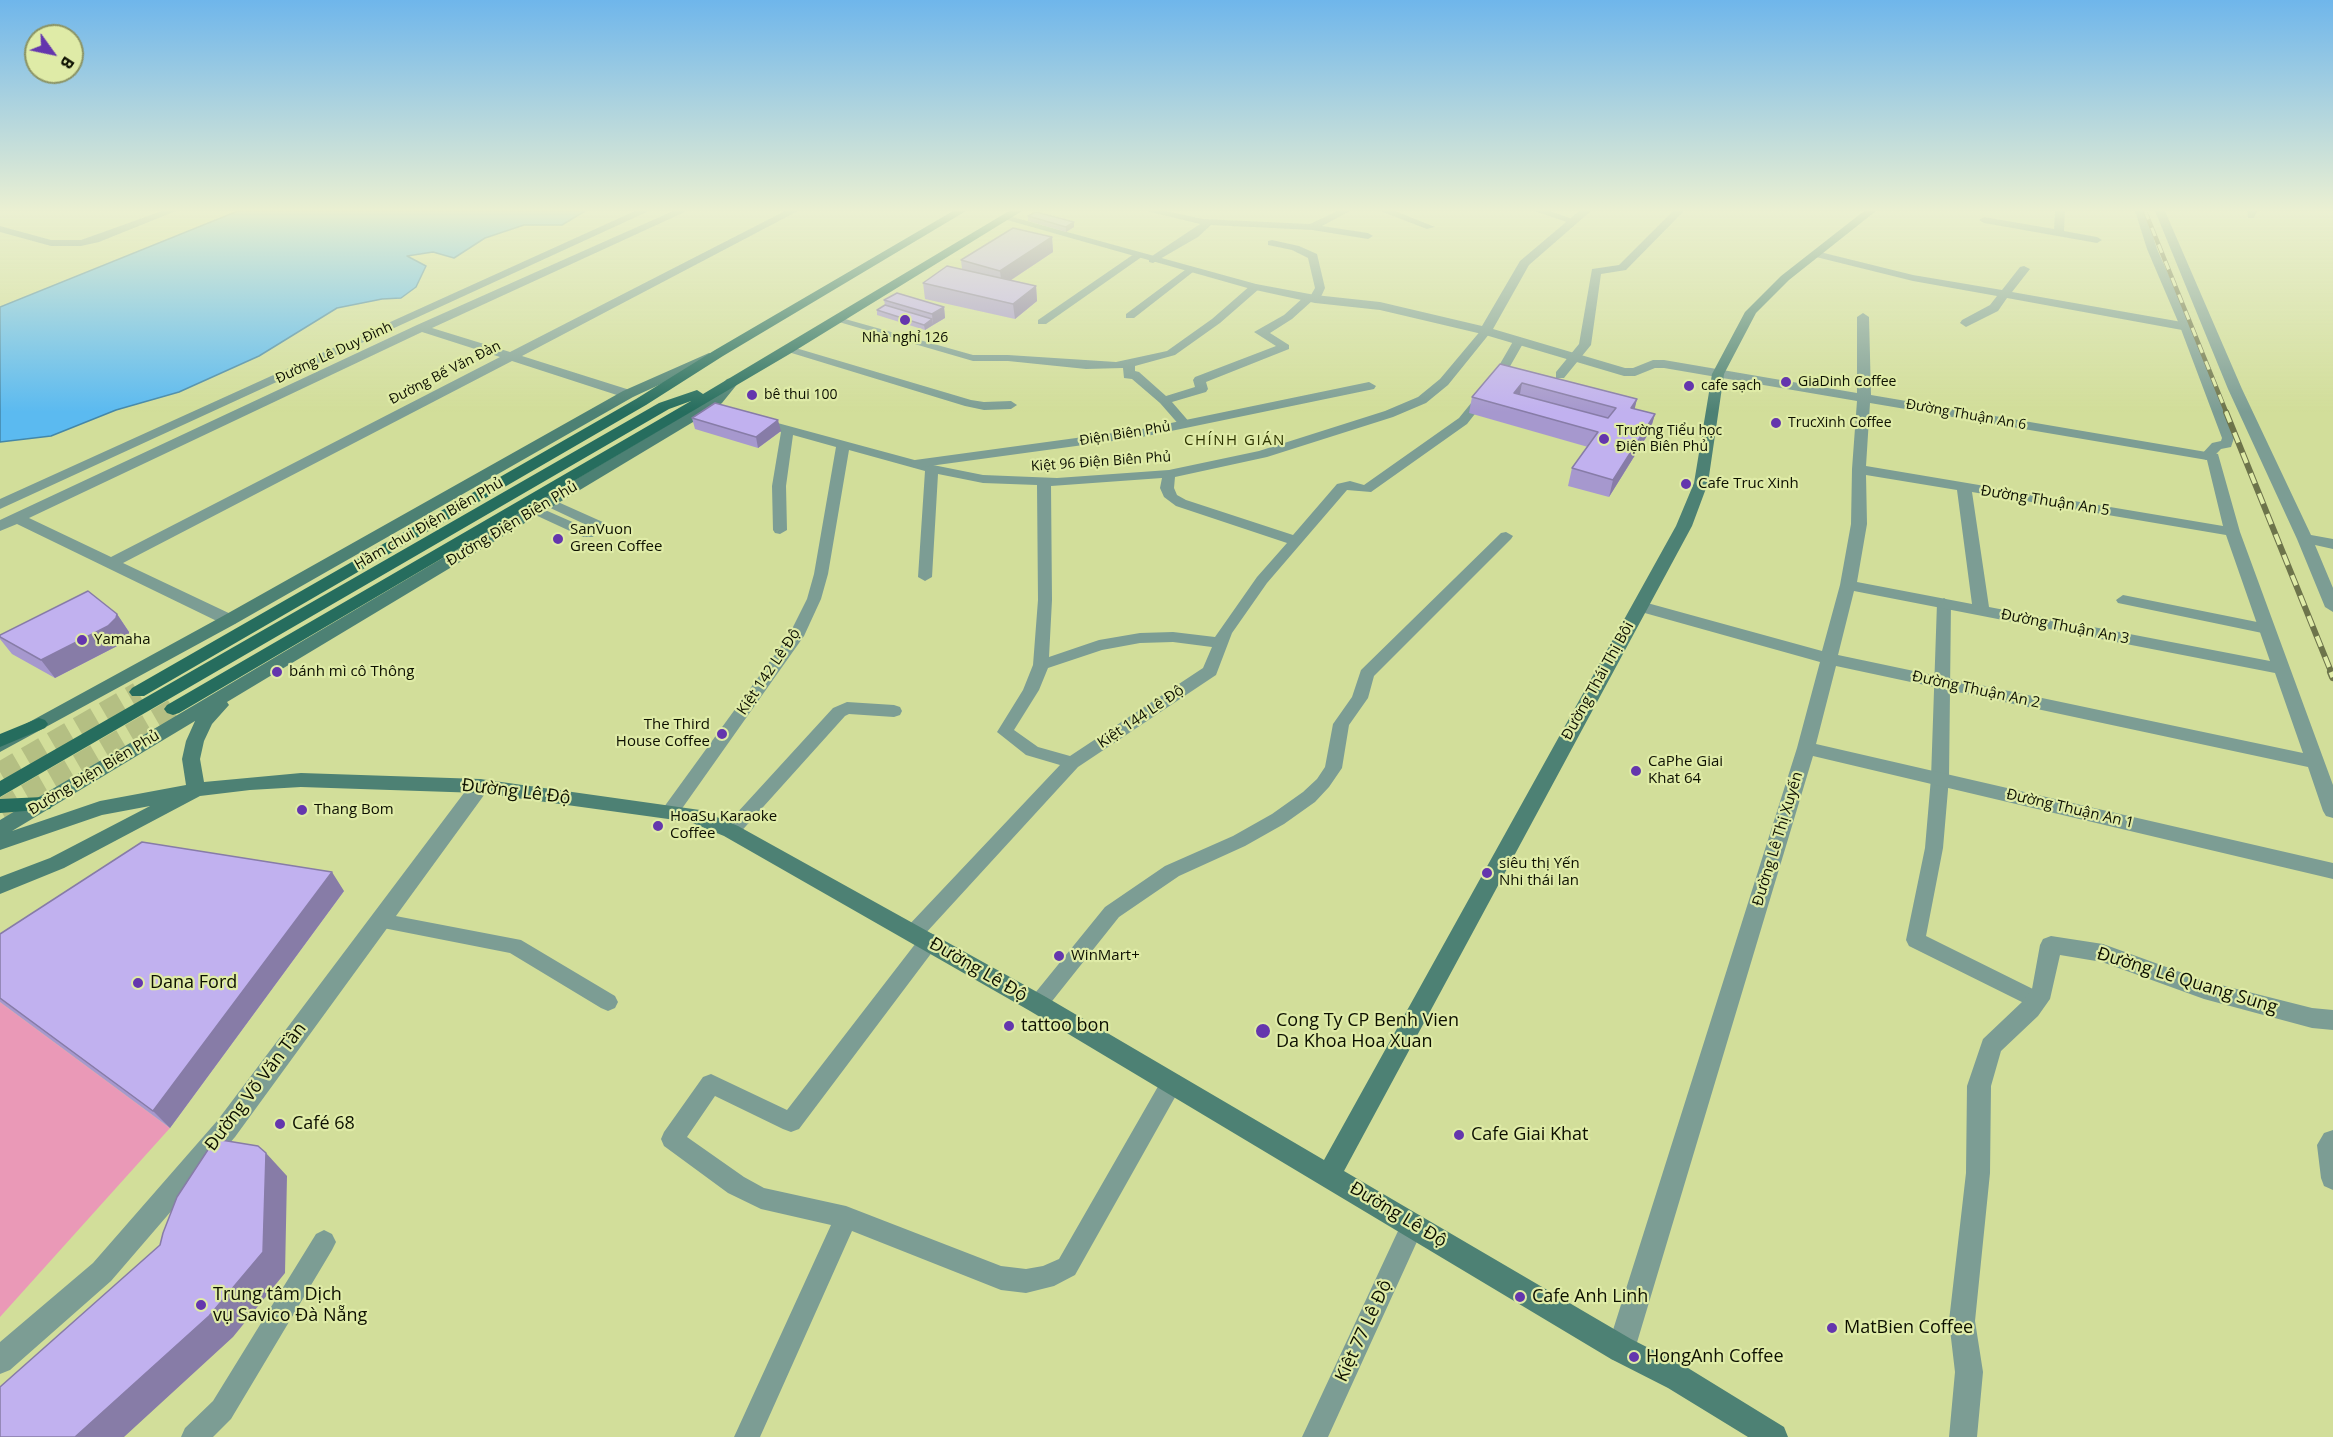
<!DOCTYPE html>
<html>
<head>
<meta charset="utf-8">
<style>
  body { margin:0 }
  #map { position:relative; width:2333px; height:1437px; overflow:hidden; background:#d2de9a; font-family:"Open Sans",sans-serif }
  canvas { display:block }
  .north { position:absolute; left:24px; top:24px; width:60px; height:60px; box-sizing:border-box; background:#dfeba7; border:2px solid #8b9364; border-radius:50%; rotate:123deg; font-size:16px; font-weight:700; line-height:24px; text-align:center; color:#0d1000 }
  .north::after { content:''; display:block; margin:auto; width:21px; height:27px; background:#6436ad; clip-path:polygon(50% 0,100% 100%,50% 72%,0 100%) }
</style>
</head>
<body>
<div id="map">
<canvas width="2333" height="1437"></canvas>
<div class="north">B</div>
</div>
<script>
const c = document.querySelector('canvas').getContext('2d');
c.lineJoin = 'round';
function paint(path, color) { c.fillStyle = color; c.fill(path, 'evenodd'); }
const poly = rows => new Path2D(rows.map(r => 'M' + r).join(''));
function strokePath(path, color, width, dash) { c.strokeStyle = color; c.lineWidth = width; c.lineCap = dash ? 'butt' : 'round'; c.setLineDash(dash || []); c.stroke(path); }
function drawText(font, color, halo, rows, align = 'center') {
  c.font = font + ' "Open Sans",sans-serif'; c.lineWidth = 4.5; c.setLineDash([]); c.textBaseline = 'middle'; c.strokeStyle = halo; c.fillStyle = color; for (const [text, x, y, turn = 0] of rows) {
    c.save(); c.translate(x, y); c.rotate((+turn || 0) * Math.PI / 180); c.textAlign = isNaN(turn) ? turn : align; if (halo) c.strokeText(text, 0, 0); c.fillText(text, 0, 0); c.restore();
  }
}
paint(poly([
  [0,1002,170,1128,0,1317]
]), '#ea99b7');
const water = poly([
  [238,211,585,211,562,225,524,225,485,238,454,258,433,252,407,256,426,266,416,287,401,298,382,299,337,308,259,356,179,392,116,410,51,436,0,442,0,307,238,211]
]);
paint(water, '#5bbaf0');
strokePath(water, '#4487a8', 1.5);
strokePath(poly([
  [0,772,138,692],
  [0,809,173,709]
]), '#b4bf83', 20, [20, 10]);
paint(poly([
  [162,211,176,211,99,242,81,246,51,246,0,232,0,226,51,240,81,240,162,211],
  [1146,211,1166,211,1203,219,1310,224,1337,211,1350,211,1322,226,1368,233,1373,236,1368,239,1312,230,1211,225,1198,237,1153,263,1149,262,1149,258,1200,224,1146,211],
  [1380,211,1395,211,1435,227,1427,229,1380,211],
  [1534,211,1550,211,1578,221,1573,224,1534,211],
  [1673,211,1684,211,1626,270,1601,274,1591,345,1564,378,1556,378,1556,372,1579,344,1592,269,1619,265,1673,211],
  [2135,211,2145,211,2157,249,2191,324,2234,438,2231,447,2221,449,2211,459,2206,460,2200,456,2212,443,2221,441,2222,438,2179,324,2147,249,2135,211],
  [2247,211,2257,211,2254,218,2248,218,2247,211],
  [1272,240,1299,246,1317,254,1325,288,1320,299,1312,301,1292,319,1270,333,1289,345,1289,349,1206,382,1208,389,1206,392,1172,402,1191,424,1185,428,1181,427,1160,403,1132,379,1124,378,1123,368,1086,369,1008,361,973,361,832,320,838,317,973,355,1008,355,1116,362,1167,351,1212,319,1251,285,1259,285,1259,289,1220,323,1175,355,1135,366,1135,371,1139,372,1166,396,1195,387,1193,380,1195,377,1276,346,1254,332,1284,315,1305,296,1311,295,1315,288,1308,258,1292,250,1268,245,1268,241,1272,240],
  [1134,254,1143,256,1046,324,1038,324,1038,320,1134,254],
  [1189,267,1194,270,1193,272,1134,318,1126,318,1126,314,1189,267],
  [1486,328,1490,329,1490,333,1448,385,1426,403,1393,417,1267,457,1175,477,1174,488,1177,495,1186,500,1293,535,1337,484,1350,481,1364,485,1459,418,1493,376,1515,338,1519,337,1525,340,1504,377,1467,424,1371,492,1347,490,1267,583,1232,633,1216,675,1078,767,924,935,929,933,936,935,939,941,936,947,799,1129,791,1132,783,1129,715,1096,687,1137,744,1177,764,1188,846,1206,1001,1266,1026,1269,1043,1266,1059,1259,1164,1076,1172,1073,1180,1076,1183,1083,1075,1275,1054,1286,1026,1293,1001,1290,852,1231,760,1437,734,1437,831,1225,761,1209,728,1193,664,1146,661,1139,664,1132,703,1077,711,1074,787,1110,919,939,914,941,907,939,904,933,907,927,1060,765,1026,755,997,732,1023,690,1033,665,1038,600,1037,485,983,483,938,474,932,577,925,581,918,577,925,471,849,450,828,574,821,599,804,636,676,817,670,819,664,817,661,812,664,807,789,635,807,599,814,574,836,447,793,435,786,486,787,530,780,534,775,533,773,530,772,486,781,432,755,425,753,422,759,418,933,465,983,475,1057,478,1169,470,1259,451,1385,411,1418,397,1440,379,1482,329,1486,328],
  [1162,478,1160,488,1164,497,1176,506,1287,543,1257,577,1215,637,1173,632,1140,633,1099,640,1049,657,1052,600,1051,486,1162,478],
  [1173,642,1212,647,1203,668,1070,756,1038,747,1014,730,1039,690,1048,668,1102,650,1140,643,1173,642],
  [789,346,971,400,984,402,1011,401,1017,405,1011,409,984,410,965,406,785,351,783,349,789,346],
  [549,498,605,523,607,526,605,529,595,529,544,505,542,502,544,499,549,498],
  [536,506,593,531,595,534,593,537,583,537,531,513,529,510,531,507,536,506],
  [1506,532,1513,536,1511,539,1374,676,1368,698,1349,725,1342,768,1329,787,1315,802,1284,824,1245,846,1179,876,1119,917,1045,1010,1038,1013,1031,1010,1028,1004,1031,998,1105,907,1165,866,1233,836,1272,814,1303,792,1317,779,1325,767,1333,724,1352,697,1361,670,1501,533,1506,532],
  [2123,595,2267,624,2275,629,2267,634,2118,603,2116,600,2123,595],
  [1944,598,1951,603,1949,778,1943,848,1926,936,2043,994,2046,1000,2043,1006,2036,1009,1909,946,1906,940,1925,848,1931,778,1937,603,1944,598],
  [847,702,894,705,900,707,902,711,900,715,894,717,849,714,845,716,737,836,731,838,725,836,722,831,725,826,833,708,847,702],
  [380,913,521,940,615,996,618,1002,615,1008,608,1011,601,1008,510,953,373,926,370,921,373,916,380,913],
  [1413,1213,1421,1216,1425,1224,1328,1437,1302,1437,1405,1216,1413,1213],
  [324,1230,332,1234,336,1242,332,1250,231,1419,213,1437,181,1437,185,1428,213,1401,316,1234,324,1230]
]), '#7c9d94');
paint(poly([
  [635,211,649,211,0,509,0,499,635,211],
  [673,211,687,211,432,328,510,352,785,211,798,211,522,356,633,391,635,394,633,397,623,397,512,361,123,563,235,616,237,620,235,624,223,624,17,524,0,531,0,520,417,325,673,211],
  [422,332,500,357,111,557,29,518,422,332],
  [1579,211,1591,211,1529,265,1493,329,1625,368,1633,368,1653,360,1664,360,1857,393,1857,317,1863,313,1869,317,1871,395,2218,454,2240,532,2333,785,2333,818,2326,816,2323,811,2308,767,1836,666,1816,744,2333,863,2333,879,1813,756,1635,1349,1631,1359,1621,1363,1611,1359,1607,1349,1797,748,1820,662,1634,610,1632,606,1640,601,1822,651,1840,585,1851,524,1852,469,1857,401,1664,368,1655,368,1635,376,1624,376,1482,334,1380,310,1315,303,1251,289,1000,218,1001,216,1009,216,1256,284,1315,295,1380,302,1482,326,1520,261,1579,211],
  [1870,403,2207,460,2223,526,1866,466,1870,403],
  [1866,475,1957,490,1972,604,1857,582,1867,524,1866,475],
  [1972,492,2226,535,2270,661,1989,607,1972,492],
  [1854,591,2275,673,2303,753,1838,655,1854,591],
  [2055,211,2065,211,2064,231,2097,237,2102,240,2097,243,1984,223,1979,220,1984,217,2054,229,2055,211],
  [2155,211,2165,211,2242,389,2311,535,2333,539,2333,549,2315,545,2333,588,2333,612,2325,607,2297,539,2228,389,2155,211],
  [1816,251,1913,275,2002,290,2020,267,2024,266,2030,269,2012,292,2182,322,2188,326,2182,330,2007,298,1998,311,1966,327,1960,323,1962,320,1990,305,1997,296,1913,281,1812,256,1810,254,1816,251],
  [1369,382,1376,386,1374,389,1142,437,915,468,908,464,915,460,1142,429,1369,382],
  [480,779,487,781,490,786,487,791,235,1137,111,1281,10,1370,0,1374,0,1342,93,1263,217,1121,473,781,480,779],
  [2051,936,2103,944,2205,981,2312,1008,2333,1010,2333,1030,2312,1028,2204,999,2102,962,2060,955,2050,999,2038,1016,2001,1051,1991,1086,1990,1173,1975,1321,1983,1372,1977,1437,1949,1437,1955,1372,1949,1321,1966,1173,1967,1086,1983,1039,2022,1002,2032,989,2040,945,2043,939,2051,936],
  [2333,1130,2333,1190,2324,1186,2321,1178,2317,1145,2324,1133,2333,1130]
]), '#7c9d94');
paint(poly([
  [1864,211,1876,211,1789,280,1756,313,1724,374,1708,483,1692,526,1344,1171,1631,1339,1688,1368,1784,1427,1788,1437,1748,1437,1668,1388,1611,1359,1030,1011,724,836,690,822,480,793,301,787,250,790,200,796,64,868,0,894,0,877,50,858,150,806,102,815,0,850,0,820,703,404,727,379,732,378,739,382,722,403,713,410,227,702,229,705,212,724,204,741,200,759,204,782,301,773,480,779,700,810,738,826,1046,997,1324,1160,1676,526,1694,483,1712,374,1745,312,1781,276,1864,211],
  [195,721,186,741,182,759,186,785,100,801,12,831,195,721],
  [709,353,713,354,715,357,713,360,633,397,235,624,0,752,0,738,223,616,623,391,709,353]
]), '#4d8174');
paint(poly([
  [953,211,966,211,723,356,646,405,144,696,132,696,129,692,132,688,636,399,715,350,953,211],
  [1009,211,1022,211,793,352,179,713,173,715,167,713,164,709,167,705,691,401,669,409,0,797,0,781,659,403,697,390,703,394,1009,211],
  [39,718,45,720,48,724,45,728,0,747,0,734,39,718],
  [43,797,50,799,53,804,50,809,0,813,0,799,43,797]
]), '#266d5e');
const railFar2 = poly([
  [2145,211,2227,414]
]);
const railFar1 = poly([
  [2226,412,2332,674]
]);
const rail = poly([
  [2331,672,2333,677]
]);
strokePath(railFar2, '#6d744b', 4.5);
strokePath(railFar1, '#6d744b', 6);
strokePath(rail, '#6d744b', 8);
strokePath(railFar2, '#dfeba7', 3, [9]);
strokePath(railFar1, '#dfeba7', 4, [11]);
strokePath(rail, '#dfeba7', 5, [15]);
paint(poly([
  [1028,216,1074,227,1066,232,1028,221],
  [1052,237,1053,252,1011,280,1036,286,1037,301,1015,319,925,299,923,283,962,269,961,260],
  [884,300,944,307,945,318,925,330,877,315,877,310,885,305],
  [1500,364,1637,399,1634,409,1655,414,1650,431,1609,497,1568,486,1572,468,1588,447,1469,413,1472,397],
  [692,418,781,431,758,448,695,429],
  [117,614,129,632,129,636,121,644,55,678,12,654,0,639,0,635],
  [344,891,170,1128,0,1002,0,934]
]), '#a698ce');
paint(poly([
  [1074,222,1074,227,1066,232,1066,227],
  [1052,237,1053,252,1002,286,1000,271],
  [1036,286,1037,301,1015,319,1013,304],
  [944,307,945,318,933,325,932,314],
  [932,319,933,325,925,330,924,325],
  [1522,383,1519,399,1511,409,1514,393],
  [1637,399,1633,416,1631,408],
  [1655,414,1650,431,1609,497,1613,480],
  [778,420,781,431,758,448,756,437],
  [117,614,129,632,129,636,121,644,55,678,41,660],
  [332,872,344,891,170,1128,153,1111],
  [266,1153,287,1176,285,1273,233,1337,124,1437,75,1437]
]), '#877ca7');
const building = poly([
  [1036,212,1074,222,1066,227,1028,216,1036,212],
  [1013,228,1052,237,1000,271,961,260,1013,228],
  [947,266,1036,286,1013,304,923,283,947,266],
  [897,293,944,307,932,314,884,300,897,293],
  [885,305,932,319,924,325,877,310,885,305],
  [1500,364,1637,399,1631,408,1655,414,1613,480,1572,468,1598,432,1472,397,1500,364],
  [1522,383,1616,408,1608,418,1514,393,1522,383],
  [715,403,778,420,756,437,692,418,715,403],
  [88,591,117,614,116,618,108,626,41,660,0,637,0,635,88,591],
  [142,842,332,872,153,1111,0,998,0,934,142,842],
  [215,1139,258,1146,266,1153,263,1252,209,1316,75,1437,0,1437,0,1387,160,1245,163,1233,177,1197,215,1139]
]);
paint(building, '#c1b1ef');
strokePath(building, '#877ca7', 1.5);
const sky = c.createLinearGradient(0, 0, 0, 412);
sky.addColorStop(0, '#6fb6eb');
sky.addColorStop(0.51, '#ebf0d2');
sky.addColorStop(1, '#ebf0d200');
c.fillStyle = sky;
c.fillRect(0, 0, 2333, 412);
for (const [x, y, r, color] of [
  [905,320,6,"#6436ad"],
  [1786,382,6,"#6436ad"],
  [1689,386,6,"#6436ad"],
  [752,395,6,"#6436ad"],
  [1776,423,6,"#6436ad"],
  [1604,439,6,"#6436ad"],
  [1686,484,6,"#6436ad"],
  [558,539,6,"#6436ad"],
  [82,640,6,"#6436ad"],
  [277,672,6,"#6436ad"],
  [722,734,6,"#6436ad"],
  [1636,771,6,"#6436ad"],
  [302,810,6,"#6436ad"],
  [658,826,6,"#6436ad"],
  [1487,873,6,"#6436ad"],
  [1059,956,6,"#6436ad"],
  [138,983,6,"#6436ad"],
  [1009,1026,6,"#6436ad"],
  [1263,1031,8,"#6436ad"],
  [280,1124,6,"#6436ad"],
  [1459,1135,6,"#6436ad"],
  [1520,1297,6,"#6436ad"],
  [201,1305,6,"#6436ad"],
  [1832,1328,6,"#6436ad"],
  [1634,1357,6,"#6436ad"]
]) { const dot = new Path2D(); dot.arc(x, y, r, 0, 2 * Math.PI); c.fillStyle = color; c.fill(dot); strokePath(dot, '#dfeba7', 2); }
drawText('14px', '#0d1000', '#dfeba7', [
  ["Nhà nghỉ 126",905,338,"center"],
  ["GiaDinh Coffee",1798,382],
  ["cafe sạch",1701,386],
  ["bê thui 100",764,395],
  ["TrucXinh Coffee",1788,423],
  ["Trường Tiểu học",1616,431],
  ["Điện Biên Phủ",1616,447]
], 'left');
drawText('14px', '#0d1000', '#dfeba7', [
  ["Đường Lê Duy Đình",334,353,-25],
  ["Đường Bế Văn Đàn",445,373,-27],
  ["Đường Thuận An 6",1966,415,10],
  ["Điện Biên Phủ",1125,434,-9],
  ["Kiệt 96 Điện Biên Phủ",1101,462,-4]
]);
c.letterSpacing = '1.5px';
drawText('15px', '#2f3501', '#dfeba7', [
  ["CHÍNH GIÁN",1235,441]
]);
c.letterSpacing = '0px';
drawText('15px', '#0d1000', '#dfeba7', [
  ["Cafe Truc Xinh",1698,484],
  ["SanVuon",570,530],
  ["Green Coffee",570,547],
  ["Yamaha",94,640],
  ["bánh mì cô Thông",289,672],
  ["The Third",710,725,"right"],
  ["House Coffee",710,742,"right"],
  ["CaPhe Giai",1648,762],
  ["Khat 64",1648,779],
  ["Thang Bom",314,810],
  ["HoaSu Karaoke",670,817],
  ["Coffee",670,834],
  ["siêu thị Yến",1499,864],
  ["Nhi thái lan",1499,881],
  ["WinMart+",1071,956]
], 'left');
drawText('15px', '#0d1000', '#dfeba7', [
  ["Đường Thuận An 5",2045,501,9],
  ["Hầm chui Điện Biên Phủ",429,524,-30],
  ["Đường Điện Biên Phủ",512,524,-31],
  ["Đường Thuận An 3",2065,627,11],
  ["Kiệt 142 Lê Độ",769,672,-56],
  ["Đường Thái Thị Bôi",1598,681,-61],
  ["Đường Thuận An 2",1976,690,12],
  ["Kiệt 144 Lê Độ",1141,717,-34],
  ["Đường Điện Biên Phủ",94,773,-31],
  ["Đường Thuận An 1",2070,809,13],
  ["Đường Lê Thị Xuyến",1778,839,-73]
]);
drawText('18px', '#0d1000', '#dfeba7', [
  ["Đường Lê Độ",516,792,7],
  ["Đường Lê Độ",978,970,30],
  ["Đường Lê Quang Sung",2187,981,17],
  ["Đường Võ Văn Tần",256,1087,-53],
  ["Đường Lê Độ",1398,1215,31],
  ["Kiệt 77 Lê Độ",1364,1331,-65]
]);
drawText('18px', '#0d1000', '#dfeba7', [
  ["Dana Ford",150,983],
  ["Cong Ty CP Benh Vien",1276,1021],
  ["Da Khoa Hoa Xuan",1276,1042],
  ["tattoo bon",1021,1026],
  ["Café 68",292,1124],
  ["Cafe Giai Khat",1471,1135],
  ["Trung tâm Dịch",213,1295],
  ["vụ Savico Đà Nẵng",213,1316],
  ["Cafe Anh Linh",1532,1297],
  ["MatBien Coffee",1844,1328],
  ["HongAnh Coffee",1646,1357]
], 'left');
</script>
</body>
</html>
